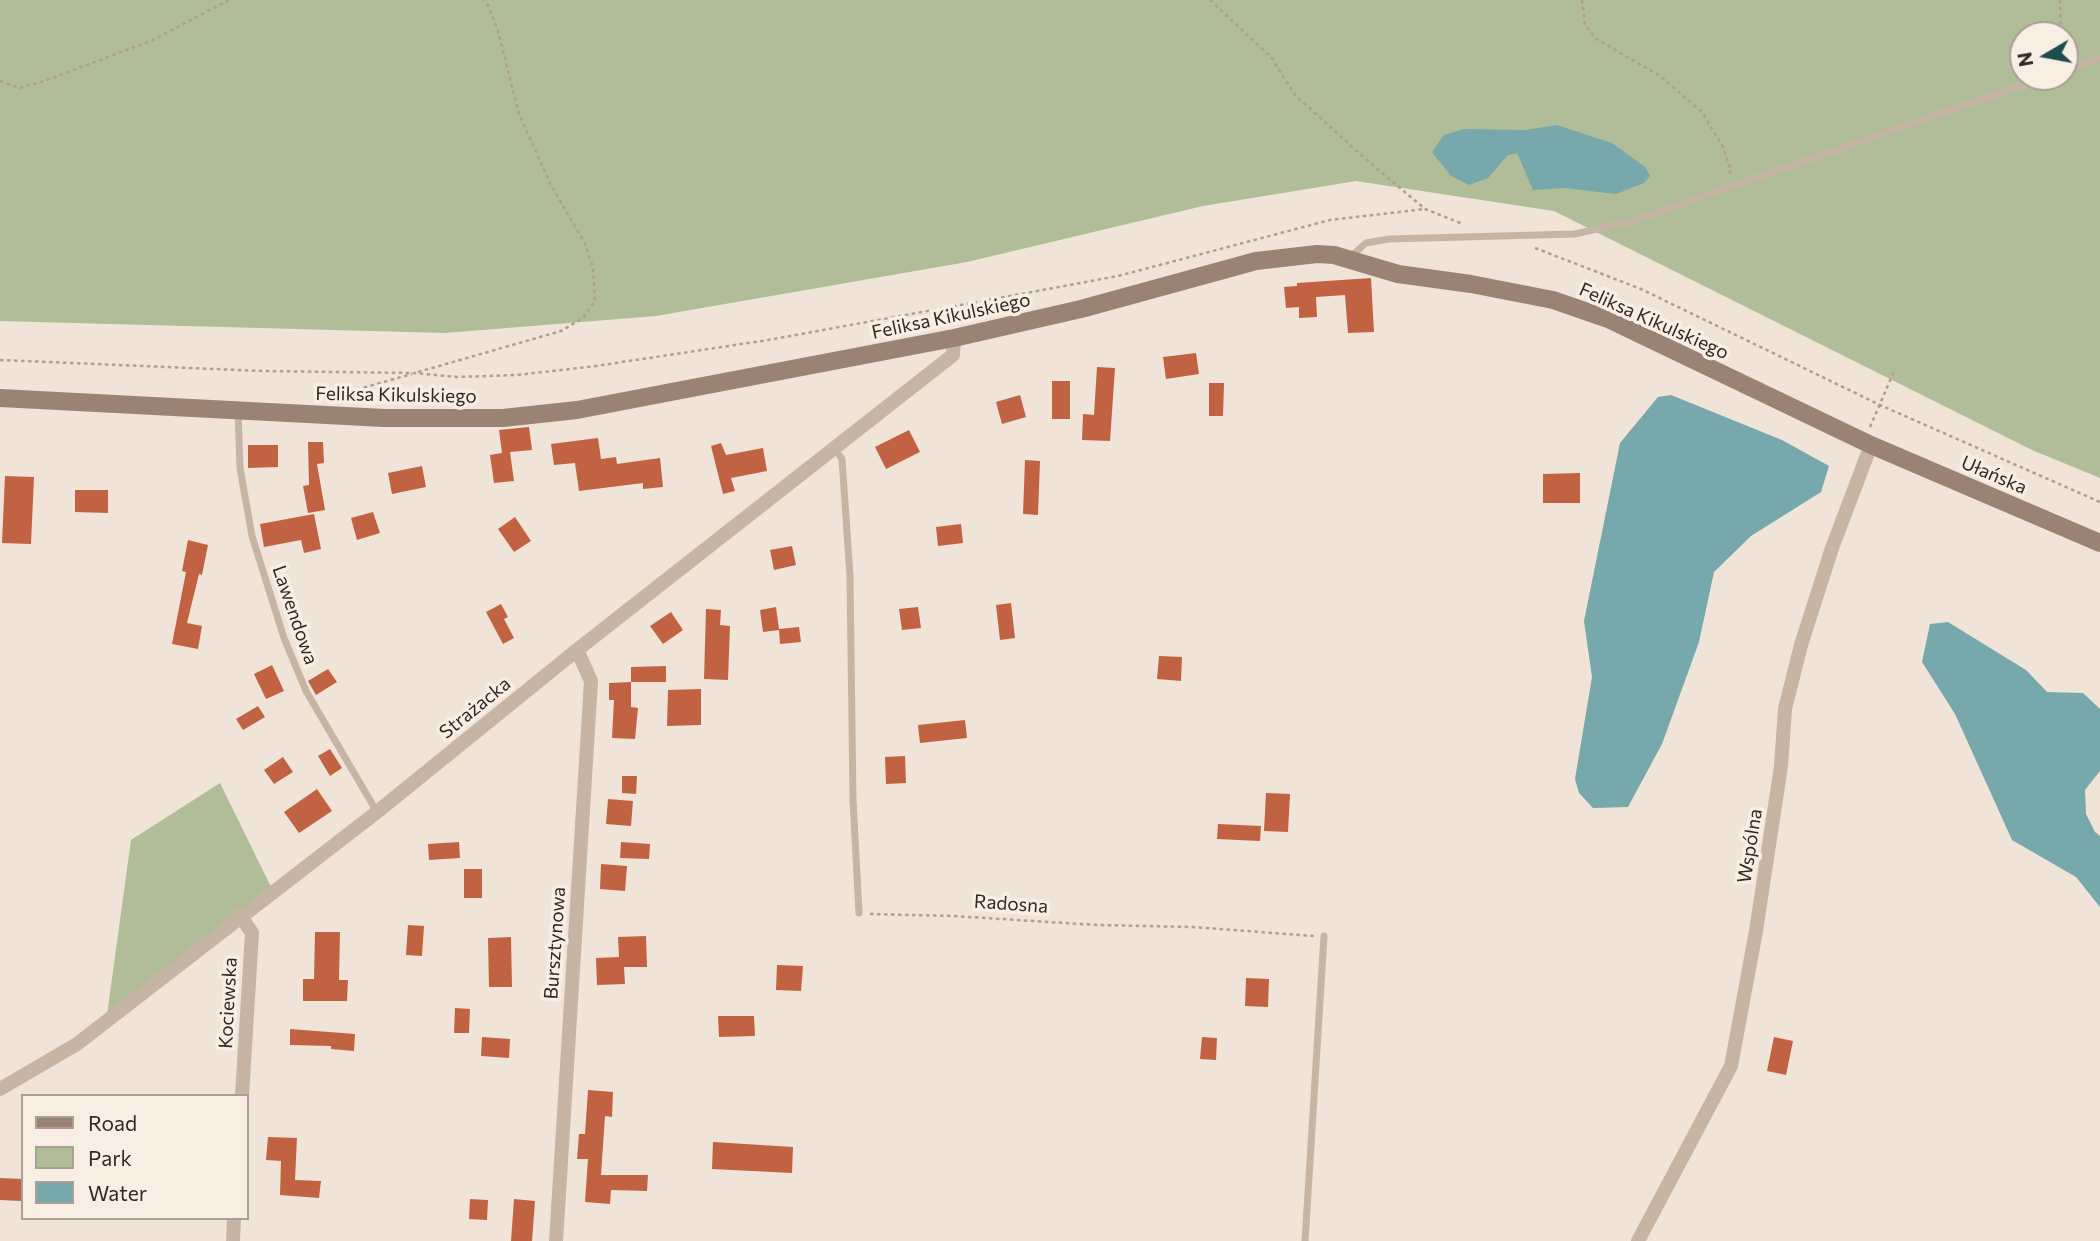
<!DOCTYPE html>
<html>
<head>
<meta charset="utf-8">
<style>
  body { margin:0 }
  #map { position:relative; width:2100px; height:1241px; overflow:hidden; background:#efe4d7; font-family:Commissioner,sans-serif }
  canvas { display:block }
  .legend { position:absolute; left:21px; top:1094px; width:228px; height:126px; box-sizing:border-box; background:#f8eee3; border:2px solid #a99f97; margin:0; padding:9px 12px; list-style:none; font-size:21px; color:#322925 }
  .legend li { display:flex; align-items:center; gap:14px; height:35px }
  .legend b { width:35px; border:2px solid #a99f97 }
  .north { position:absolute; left:2009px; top:21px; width:70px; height:70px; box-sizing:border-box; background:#f8eee3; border:2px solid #a99f97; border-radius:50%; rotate:260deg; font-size:19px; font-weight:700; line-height:28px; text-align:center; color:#322925 }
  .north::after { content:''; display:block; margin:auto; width:24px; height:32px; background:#1d4d51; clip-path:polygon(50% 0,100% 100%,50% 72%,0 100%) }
</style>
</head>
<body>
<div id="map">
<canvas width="2100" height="1241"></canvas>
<ul class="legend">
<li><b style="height:9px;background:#9a8375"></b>Road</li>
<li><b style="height:19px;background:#b0bd98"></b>Park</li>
<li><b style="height:19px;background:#77a8ab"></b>Water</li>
</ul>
<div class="north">N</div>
</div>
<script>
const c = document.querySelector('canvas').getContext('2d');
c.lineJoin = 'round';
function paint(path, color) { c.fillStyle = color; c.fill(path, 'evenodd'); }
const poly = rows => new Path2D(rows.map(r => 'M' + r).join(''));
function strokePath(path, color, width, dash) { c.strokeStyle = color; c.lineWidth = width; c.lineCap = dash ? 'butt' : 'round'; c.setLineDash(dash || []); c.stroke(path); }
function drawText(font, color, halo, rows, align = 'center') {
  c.font = font + ' Commissioner,sans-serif'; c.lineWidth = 7; c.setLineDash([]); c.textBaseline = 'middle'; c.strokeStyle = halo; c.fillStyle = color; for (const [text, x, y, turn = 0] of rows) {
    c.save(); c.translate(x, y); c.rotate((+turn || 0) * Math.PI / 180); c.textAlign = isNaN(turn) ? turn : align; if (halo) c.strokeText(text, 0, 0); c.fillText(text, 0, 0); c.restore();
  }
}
paint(poly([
  [0,0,2100,0,2100,478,2032,450,1554,211,1356,181,1203,206,967,262,656,316,445,333,0,321],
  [2023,35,2065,35,2065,77,2023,77],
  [220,783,273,891,107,1015,131,840]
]), '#b0bd98');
paint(poly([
  [1557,125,1612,143,1645,167,1650,176,1644,183,1616,194,1564,188,1533,190,1517,153,1508,155,1488,178,1469,185,1451,176,1432,152,1444,135,1464,129,1526,130],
  [1671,395,1782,440,1829,466,1821,492,1751,536,1714,572,1699,642,1662,744,1628,807,1593,808,1579,793,1575,779,1592,677,1584,621,1620,443,1658,397],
  [1948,622,2026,670,2047,692,2083,693,2100,709,2100,771,2085,790,2086,814,2095,832,2100,836,2100,907,2076,877,2012,840,1955,714,1922,662,1930,624]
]), '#77a8ab');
paint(poly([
  [1371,278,1374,332,1348,333,1345,295,1316,297,1317,317,1299,318,1299,307,1286,308,1284,287,1297,286,1297,283],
  [1196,353,1199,374,1166,379,1163,357],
  [1097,367,1115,368,1110,441,1082,440,1083,414,1094,415],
  [1052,381,1070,381,1070,419,1052,419],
  [1209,383,1224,383,1223,416,1209,416],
  [1020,395,1026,417,1002,424,996,402],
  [529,427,532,450,510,452,514,481,494,483,490,455,502,453,499,430],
  [909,430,920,452,886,469,875,447],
  [598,438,601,459,616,457,617,464,660,458,663,487,643,489,643,483,579,491,575,463,554,465,551,444],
  [308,442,323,442,324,463,317,464,325,510,308,513,303,486,309,485],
  [721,443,726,455,763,448,767,471,731,478,735,491,723,494,711,446],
  [248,445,278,445,278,467,248,468],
  [1025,460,1040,461,1038,515,1023,514],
  [422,466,426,487,392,494,388,473],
  [1580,473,1580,503,1543,503,1543,474],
  [5,476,34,477,31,544,2,543],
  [75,490,108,490,108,513,75,512],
  [373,512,380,533,357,540,351,518],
  [314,514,321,549,304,553,301,540,264,547,260,524],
  [515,517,531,541,514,552,498,529],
  [961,524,963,543,938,546,936,527],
  [188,540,208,545,202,575,199,574,187,623,202,626,198,649,172,644,186,572,182,571],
  [792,546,796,565,774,570,770,550],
  [1011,603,1015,638,1000,640,996,605],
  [501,604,508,617,504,619,514,638,503,644,486,612],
  [776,607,779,629,799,627,801,642,780,644,779,630,763,632,760,610],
  [918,607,921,628,902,630,899,609],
  [706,609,721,610,720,625,730,626,728,680,704,679],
  [671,612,683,630,663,644,650,626],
  [1159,656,1182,657,1181,681,1157,679],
  [272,665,284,691,266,699,254,674],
  [666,666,666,682,631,682,631,667],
  [328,669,337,682,316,695,308,681],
  [631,682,631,707,638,708,635,739,612,738,614,700,609,700,609,683],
  [701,689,701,725,667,726,668,690],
  [258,706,265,717,243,730,236,719],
  [965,720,967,738,920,743,918,725],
  [330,749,342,768,330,776,318,756],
  [905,756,906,783,886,784,885,757],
  [283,757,293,772,274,784,264,770],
  [622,776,637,776,636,794,622,793],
  [317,789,332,811,299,833,284,812],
  [1266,793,1290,794,1288,832,1264,831],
  [608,799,633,801,631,826,606,824],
  [1218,824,1261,826,1260,841,1217,839],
  [459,842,460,858,429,860,428,844],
  [621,842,650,844,649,859,620,858],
  [601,864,627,866,625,891,600,889],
  [464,869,482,869,482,898,464,898],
  [408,925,424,926,422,956,406,955],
  [315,932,340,932,339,980,348,980,347,1001,303,1001,303,979,314,979],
  [646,936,647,967,624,967,625,984,597,985,596,958,619,957,618,937],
  [511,937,512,987,489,987,488,938],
  [777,965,803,966,801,991,776,990],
  [1246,978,1269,979,1268,1007,1245,1006],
  [455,1008,470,1009,469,1033,454,1033],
  [718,1016,754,1016,755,1036,719,1037],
  [290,1029,355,1034,354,1051,331,1049,331,1046,290,1045],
  [482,1037,510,1039,509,1058,481,1056],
  [1202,1037,1217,1038,1216,1060,1200,1059],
  [1774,1037,1793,1041,1786,1075,1767,1071],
  [588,1090,613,1092,612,1117,605,1116,601,1175,648,1175,647,1191,611,1190,610,1204,585,1202,588,1159,577,1159,579,1134,585,1134],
  [268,1137,297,1138,295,1180,321,1181,319,1198,280,1195,281,1161,266,1160],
  [713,1142,793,1147,792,1173,712,1169],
  [0,1178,23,1179,21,1201,0,1200],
  [470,1199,488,1200,487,1220,469,1219],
  [514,1199,535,1201,532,1241,511,1241]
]), '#c16343');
strokePath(poly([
  [1210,0,1271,57,1295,95,1368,161,1425,209,1463,224],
  [1582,0,1585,24,1595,38,1660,76,1702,112,1722,145,1731,170,1729,174],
  [2060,0,2061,35],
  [0,81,20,88,47,80,153,40,229,0],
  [1535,248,1641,289,1880,405,2100,502],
  [0,360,262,371,414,373,457,377,517,375,596,366,768,340,999,298,1118,276,1330,220,1425,209],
  [418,372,561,331,583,318,595,301,593,268,585,244,550,183,519,114,498,31,486,0],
  [330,397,412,374],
  [1870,427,1895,369],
  [870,914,953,916,1097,925,1192,927,1314,936]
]), '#b29e8e', 2.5, [3.5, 3.5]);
strokePath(poly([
  [2065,70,2100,58],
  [1349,258,1366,243,1389,239,1575,234,1632,221,2046,77],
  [238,412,240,468,252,536,284,638,306,691,377,812],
  [834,448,842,459,850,576,853,800,859,913],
  [1305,1241,1324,936]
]), '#c6b4a4', 7);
strokePath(poly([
  [240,915,252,933,242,1096],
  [0,1089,77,1044,377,812,577,650,953,355,954,338],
  [233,1241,234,1218],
  [556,1241,591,681,577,650],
  [1638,1241,1731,1066,1756,931,1781,766,1785,709,1801,645,1832,548,1871,445]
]), '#c6b4a4', 14);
strokePath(poly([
  [0,398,384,418,503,418,577,410,954,338,1081,309,1256,261,1317,254,1334,255,1398,274,1471,284,1553,300,1608,319,1871,445,2100,543]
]), '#9a8375', 18);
drawText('19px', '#322925', '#f8eee3', [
  ["Feliksa Kikulskiego",951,316,-12],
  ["Feliksa Kikulskiego",1654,321,24],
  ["Feliksa Kikulskiego",396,395,1],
  ["Ułańska",1994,475,23],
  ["Lawendowa",295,615,71],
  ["Strażacka",475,708,-39],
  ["Wspólna",1750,846,-81],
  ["Radosna",1011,904,4],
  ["Bursztynowa",555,943,-86],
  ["Kociewska",228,1003,-87]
]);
</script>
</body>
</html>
